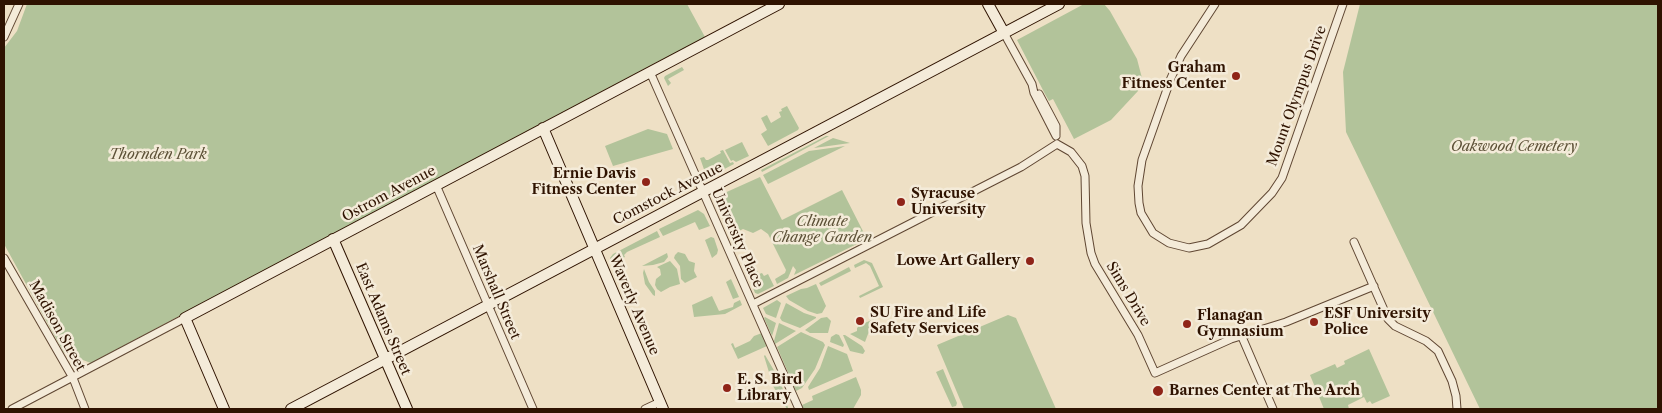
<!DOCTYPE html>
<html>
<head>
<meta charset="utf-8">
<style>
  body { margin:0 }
  #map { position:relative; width:1662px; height:413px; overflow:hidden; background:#eee0c5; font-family:"Libre Caslon Text",serif }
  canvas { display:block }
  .frame { position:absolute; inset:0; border:5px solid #2f1301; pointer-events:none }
</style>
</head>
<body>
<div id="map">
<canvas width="1662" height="413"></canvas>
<div class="frame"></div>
</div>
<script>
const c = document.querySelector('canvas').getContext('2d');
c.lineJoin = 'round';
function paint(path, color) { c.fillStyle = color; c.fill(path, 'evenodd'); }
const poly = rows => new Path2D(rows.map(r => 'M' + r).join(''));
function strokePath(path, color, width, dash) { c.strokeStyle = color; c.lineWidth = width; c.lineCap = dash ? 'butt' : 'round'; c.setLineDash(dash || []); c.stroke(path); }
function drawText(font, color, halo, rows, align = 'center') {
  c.font = font + ' "Libre Caslon Text",serif'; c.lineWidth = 5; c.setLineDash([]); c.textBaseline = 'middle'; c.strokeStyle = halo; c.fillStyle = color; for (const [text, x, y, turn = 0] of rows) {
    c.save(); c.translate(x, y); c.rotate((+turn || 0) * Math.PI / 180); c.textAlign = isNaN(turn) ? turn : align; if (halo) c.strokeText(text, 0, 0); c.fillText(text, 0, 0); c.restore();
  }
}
paint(poly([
  [27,4,687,4,705,37,704,39,657,62,91,363,64,353,4,244,4,48,17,31],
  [1084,4,1104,4,1110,11,1137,59,1142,78,1138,91,1111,120,1074,139,1053,99,1049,101,1045,94,1017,40],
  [1360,4,1658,4,1658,409,1480,409,1346,132,1343,72],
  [682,67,684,70,668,79,671,83,668,86,664,78,665,76],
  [787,106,799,128,798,130,768,146,761,134,767,130,761,118,767,115,771,123,781,117,779,112,782,111,781,109],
  [648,129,667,134,673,149,613,166,605,146],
  [826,136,829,136,762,172,761,170],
  [833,138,850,143,814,148],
  [742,142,749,156,736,162,733,160,731,161,725,150],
  [845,146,768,184,763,175,809,151],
  [723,150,730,163,733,162,734,164,709,177,706,175,700,158,704,157,706,160,708,160,721,153,720,151],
  [760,177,782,220,842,190,867,239,794,275,796,270,793,266,788,278,777,284,775,279,785,273,786,270,768,234,761,229,753,233,743,229,731,235,730,233,729,233,715,201,720,195],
  [698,210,704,214,710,226,699,230,695,222,663,236,659,229],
  [657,231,660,237,627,252,624,255,625,257,618,260,618,262,615,264,614,267,610,258,613,254],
  [711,237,714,238,718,250,717,254,712,258,705,240],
  [678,252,685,254,689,261,695,263,694,271,697,277,685,283,681,279,680,266,674,258,675,255],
  [667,253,668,257,664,262,653,265,642,266],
  [864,260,872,263,883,287,860,298,859,296,879,286,870,266,866,263,855,268,854,265],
  [670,261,677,269,680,284,670,287,661,292,657,289,655,285,656,279,661,275,660,269,657,267],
  [849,267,851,271,821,286,819,283],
  [753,268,754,270,756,269,759,274,762,273,764,276,768,274,774,286,758,294,755,293,746,270],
  [644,269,649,282,655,291,655,296,653,295,645,284,643,273],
  [731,279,739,297,733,299,726,282],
  [816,284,826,306,822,313,817,314,808,311,789,300,786,296,801,289,807,288],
  [712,296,719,311,733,307,734,303,740,300,742,305,725,314,694,317,692,305],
  [777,300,781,303,776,318,766,314,763,308],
  [786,303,804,313,816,317,816,318,800,328,782,321,780,318],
  [1008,315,1016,318,1056,409,964,409,937,345],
  [765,317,776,323,772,336,764,318],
  [827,317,831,321,828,333,810,333,805,330,821,318],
  [874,319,875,326,868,334,865,342,850,334,857,331,857,328,860,325],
  [779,323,796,331,775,344,774,341],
  [801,332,823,342,825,345,815,369,802,388,796,391,777,347],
  [762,333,767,346,738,359,731,344,733,343,735,348,750,341,754,336],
  [836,334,839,335,844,345,843,347,830,342,831,337],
  [843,335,845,335,862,346,865,351,863,354,850,351],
  [828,346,847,354,853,371,809,390,808,387,820,368],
  [1369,349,1390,396,1372,404,1370,401,1367,403,1364,397,1348,405,1349,409,1324,409,1310,375,1335,364,1337,368,1345,364,1344,361],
  [765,355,779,379,772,382,764,356],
  [943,369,957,403,956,406,952,407,936,372],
  [856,377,861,390,861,395,853,409,803,409,802,405,813,400,812,396],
  [781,383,788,408,787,409,773,386]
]), '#b2c39a');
const street = poly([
  [1215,4,1181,56,1171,78,1142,160,1138,186,1139,203,1141,213,1153,233,1169,243,1189,248,1208,244,1241,225,1272,193,1282,178,1343,4],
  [1004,33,1032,84,1034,93,1056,136],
  [4,37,19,4],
  [650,72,799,409],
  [1039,94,1056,126,1056,135],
  [1057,144,1071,152,1082,166,1085,176,1086,223,1091,253,1095,264,1138,335,1155,373,1231,339,1286,322,1374,286],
  [436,185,533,409],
  [1354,242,1388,319,1395,326,1426,341,1438,351,1452,381,1456,396,1457,409],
  [4,258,73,378,85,409],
  [753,304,1021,167,1057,144],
  [1242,337,1273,409],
  [12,409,185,318],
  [645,409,660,402]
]);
const secondary = poly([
  [988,4,1004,33],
  [543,128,663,409],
  [333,239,407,409],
  [224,409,185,318,779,4],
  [291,409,1059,4]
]);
strokePath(street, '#5f4632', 9);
strokePath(secondary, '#2f1301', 12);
strokePath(street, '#f4ebd9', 7);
strokePath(secondary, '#f4ebd9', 10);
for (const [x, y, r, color] of [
  [1236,76,5,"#8f2418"],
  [646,182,5,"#8f2418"],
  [901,202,5,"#8f2418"],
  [1030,261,5,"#8f2418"],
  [860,321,5,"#8f2418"],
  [1314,322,5,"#8f2418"],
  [1187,324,5,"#8f2418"],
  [727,388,5,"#8f2418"],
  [1158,391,6,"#8f2418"]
]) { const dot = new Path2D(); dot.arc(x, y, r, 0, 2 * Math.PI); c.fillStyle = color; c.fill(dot); strokePath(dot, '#f4ebd9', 2); }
drawText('bold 14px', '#2f1301', '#f4ebd9', [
  ["Graham",1226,68,"right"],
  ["Fitness Center",1226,84,"right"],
  ["Ernie Davis",636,174,"right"],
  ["Fitness Center",636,190,"right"],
  ["Syracuse",911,194],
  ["University",911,210],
  ["Lowe Art Gallery",1020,261,"right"],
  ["SU Fire and Life",870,313],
  ["Safety Services",870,329],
  ["ESF University",1324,314],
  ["Police",1324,330],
  ["Flanagan",1197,316],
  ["Gymnasium",1197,332],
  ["E. S. Bird",737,380],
  ["Library",737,396],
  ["Barnes Center at The Arch",1169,391]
], 'left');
drawText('14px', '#2f1301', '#f4ebd9', [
  ["Mount Olympus Drive",1297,96,-70],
  ["Ostrom Avenue",389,194,-28],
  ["Comstock Avenue",668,194,-27],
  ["University Place",737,238,66],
  ["Marshall Street",496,292,67],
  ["Sims Drive",1128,294,59],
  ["Waverly Avenue",634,305,67],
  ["East Adams Street",383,319,67],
  ["Madison Street",57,326,61]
]);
drawText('italic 14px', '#5d5137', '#f4ebd9', [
  ["Oakwood Cemetery",1514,147],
  ["Thornden Park",158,155],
  ["Climate",822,222],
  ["Change Garden",822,238]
]);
</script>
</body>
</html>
